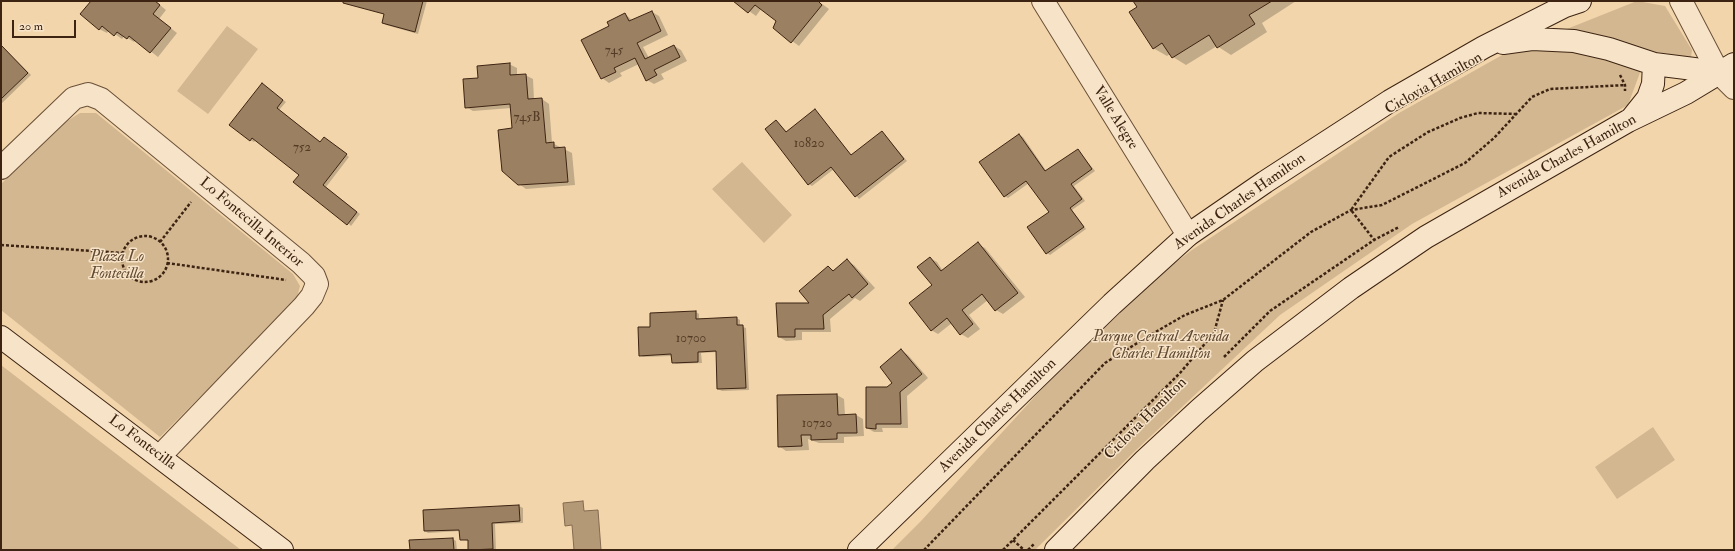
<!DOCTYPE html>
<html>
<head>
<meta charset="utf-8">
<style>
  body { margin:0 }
  #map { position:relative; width:1735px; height:551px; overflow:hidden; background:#f2d5ab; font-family:"IM FELL Double Pica",serif }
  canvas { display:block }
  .frame { position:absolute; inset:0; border:2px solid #3d2412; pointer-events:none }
  .scale { position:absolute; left:12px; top:20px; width:64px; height:18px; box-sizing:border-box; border:2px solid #3d2412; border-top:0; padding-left:5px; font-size:12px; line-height:14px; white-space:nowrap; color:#3d2412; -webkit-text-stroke:3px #f7e4c8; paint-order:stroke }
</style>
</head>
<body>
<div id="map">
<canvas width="1735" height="551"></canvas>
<div class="frame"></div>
<div class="scale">20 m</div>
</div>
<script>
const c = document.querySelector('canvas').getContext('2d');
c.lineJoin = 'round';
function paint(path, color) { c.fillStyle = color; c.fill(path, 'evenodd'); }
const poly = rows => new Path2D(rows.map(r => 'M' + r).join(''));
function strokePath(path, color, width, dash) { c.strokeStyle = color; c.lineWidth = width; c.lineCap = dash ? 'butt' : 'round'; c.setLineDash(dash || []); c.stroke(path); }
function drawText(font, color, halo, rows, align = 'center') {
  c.font = font + ' "IM FELL Double Pica",serif'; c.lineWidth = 3; c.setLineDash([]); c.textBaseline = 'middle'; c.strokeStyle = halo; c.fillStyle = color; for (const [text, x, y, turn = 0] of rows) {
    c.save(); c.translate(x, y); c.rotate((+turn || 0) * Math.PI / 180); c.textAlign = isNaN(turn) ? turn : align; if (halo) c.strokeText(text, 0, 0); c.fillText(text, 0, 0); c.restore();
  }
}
paint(poly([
  [1637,1,1665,6,1692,50,1691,57,1648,51,1628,105,1412,224,1280,315,1134,452,1035,550,892,550,921,521,1116,308,1192,250,1399,113,1504,54],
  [227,26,258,49,208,114,177,91],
  [80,113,96,113,293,274,300,286,296,301,160,437,1,310,1,184,67,121],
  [742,162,792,215,764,243,712,189],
  [1,365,241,550,1,550],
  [1653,427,1675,460,1617,499,1595,467]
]), '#d3b791');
const water = poly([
  [583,501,584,511,598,510,601,550,574,550,572,525,565,526,563,503,583,501]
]);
paint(water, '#b49977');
strokePath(water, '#846a4f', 1);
paint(poly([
  [92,1,155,1,166,10,159,19,177,33,158,57,136,40,134,42,124,36,122,39,109,30,107,33,99,29],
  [345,1,427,1,418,34,386,25,383,23,385,14],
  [735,1,818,1,829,9,799,46,774,28,777,21,761,9,756,16],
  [1135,1,1296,1,1262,23,1267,32,1231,55,1217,46,1186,65,1173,57,1170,54,1167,56,1153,48],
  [652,12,659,16,668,35,643,47,649,58,674,46,681,50,687,61,661,74,664,79,654,84,647,80,639,64,620,73,622,76,609,83,602,78,610,26,625,14,633,21],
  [1,45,31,75,1,104],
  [509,64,517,68,517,75,525,75,533,79,534,100,542,99,549,104,552,143,572,153,575,185,526,189,519,184,511,108,473,111,466,107,480,79],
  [265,87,286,102,279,110,321,142,328,140,349,157,326,187,360,214,351,226,300,174,256,140,254,142,250,140],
  [815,110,852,156,882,132,907,161,859,199,834,169,812,186,809,184,777,121,787,132],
  [1019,135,1023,137,1047,172,1078,150,1095,171,1074,186,1085,201,1072,210,1086,229,1050,255,1047,253,1050,212,1029,183,1008,198,1005,196],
  [978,244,985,248,1025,297,1003,314,996,310,988,300,969,315,980,329,968,338,961,334,952,323,938,334,931,330,933,285,930,258,937,262,943,271],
  [847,261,854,265,875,288,860,301,855,298,830,319,831,332,802,332,802,340,786,341,779,337,812,304,828,267,835,271],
  [696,312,699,314,699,319,736,318,740,320,740,326,746,328,749,390,722,391,718,389,717,352,701,353,702,363,676,364,672,362,672,356,643,357,640,355,651,327],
  [901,350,908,355,928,378,907,396,908,428,882,428,883,432,874,432,867,428,888,388,894,383],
  [837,395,844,399,845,415,856,415,863,419,864,436,844,437,844,443,819,443,808,439,809,450,786,451,779,446],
  [519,506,523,508,523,523,495,524,496,550,469,550,469,541,461,539,460,531,428,533,425,531,424,511],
  [453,539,456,541,457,550,411,550]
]), '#0003');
const building = poly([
  [91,1,155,1,160,5,153,14,171,28,150,53,129,36,127,39,117,32,114,36,102,26,99,30,80,14,91,1],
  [343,1,423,1,415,32,382,23,384,14,343,3,343,1],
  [733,1,818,1,822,5,791,43,773,28,776,21,755,5,748,13,733,1],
  [1133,1,1272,1,1249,15,1255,24,1217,48,1209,35,1172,58,1162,43,1153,49,1129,12,1137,7,1133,1],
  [652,11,661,31,637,43,645,59,674,45,680,57,654,70,657,75,646,81,635,58,614,68,616,72,601,79,581,40,609,26,607,22,625,13,629,21,652,11],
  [1,45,28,73,1,99,1,45],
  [510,63,510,75,526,74,528,99,542,98,546,143,554,142,554,148,565,147,568,182,518,185,502,171,498,130,512,128,510,104,465,108,463,79,478,78,477,66,510,63],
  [262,83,283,100,277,108,320,142,324,137,347,154,323,185,357,212,347,225,293,182,299,175,252,138,250,141,229,125,262,83],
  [815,109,851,155,882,131,904,159,855,197,831,167,808,185,765,129,776,120,786,132,815,109],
  [1019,134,1045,171,1078,149,1092,169,1071,184,1082,199,1070,208,1084,227,1046,254,1027,227,1049,212,1026,181,1004,197,979,162,1019,134],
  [978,242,1018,293,995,311,982,294,962,310,973,324,960,335,947,318,931,331,909,303,932,285,917,267,930,257,941,271,978,242],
  [847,259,868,284,852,298,849,294,823,315,824,329,795,329,795,337,778,337,776,303,809,303,799,291,828,266,833,271,847,259],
  [696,311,696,319,737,317,737,325,743,325,746,388,717,389,716,351,698,352,698,362,672,363,671,354,639,356,638,327,650,327,650,313,696,311],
  [901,349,922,374,900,392,901,424,876,424,876,429,866,428,866,387,887,387,892,383,880,367,901,349],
  [837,394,838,415,856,414,857,433,837,433,837,439,811,440,811,435,801,435,802,446,778,447,777,395,837,394],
  [519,505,520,521,492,523,493,549,468,550,468,540,460,540,459,530,424,531,423,510,519,505],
  [453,538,454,550,410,550,409,540,453,538]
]);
paint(building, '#9b8062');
strokePath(building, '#3d2412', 1);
const street = poly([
  [1043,1,1188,235],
  [1681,1,1718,72,1734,88],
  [1,168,74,98,88,94,101,99,301,263,314,276,317,284,312,296,304,306,160,456]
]);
const secondary = poly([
  [1503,43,1532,39,1574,41,1609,49,1654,64,1718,72],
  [1632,118,1648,98,1653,84,1654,64],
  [1,337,282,550],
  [859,550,1112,304,1188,235,1265,182,1390,101,1484,47,1565,6,1580,1],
  [1056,550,1145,460,1199,410,1255,361,1351,288,1426,237,1628,121,1686,93,1734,64]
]);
strokePath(street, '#6a5038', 24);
strokePath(secondary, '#3d2412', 24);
strokePath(poly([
  [1620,75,1625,85,1625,91],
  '122 259a23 23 0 1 1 46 0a23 23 0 1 1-46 0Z',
  [1375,241,1351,210,1389,157,1428,132,1460,118,1478,113,1517,114],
  [160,242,191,202],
  [1,245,123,253],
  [167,263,286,280],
  [1224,357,1270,311,1374,240,1399,227],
  [1013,540,1024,550],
  [924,550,1105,363,1152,334,1185,315,1223,300,1311,232,1351,210,1382,205,1465,163,1494,138,1532,97,1550,89,1626,85],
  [1003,550,1180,373,1214,333,1223,300],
  [1028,550,1035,543]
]), '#3d2412', 2.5, [3, 2]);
strokePath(street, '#f7e4c8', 22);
strokePath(secondary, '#f7e4c8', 22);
drawText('13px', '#543b26', null, [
  ["745",614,51],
  ["745B",527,118],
  ["10820",809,144],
  ["752",302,148],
  ["10700",691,339],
  ["10720",817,424]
]);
drawText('15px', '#3d2412', '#f7e4c8', [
  ["Ciclovia Hamilton",1434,84,-30],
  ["Valle Alegre",1115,118,58],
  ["Avenida Charles Hamilton",1567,157,-29],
  ["Avenida Charles Hamilton",1240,202,-35],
  ["Lo Fontecilla Interior",251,223,40],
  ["Avenida Charles Hamilton",998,416,-44],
  ["Ciclovia Hamilton",1146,419,-45],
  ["Lo Fontecilla",142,443,37]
]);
drawText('italic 15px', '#624932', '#f7e4c8', [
  ["Plaza Lo",117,258],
  ["Fontecilla",117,275],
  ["Parque Central Avenida",1161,338],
  ["Charles Hamilton",1161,355]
]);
</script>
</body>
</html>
